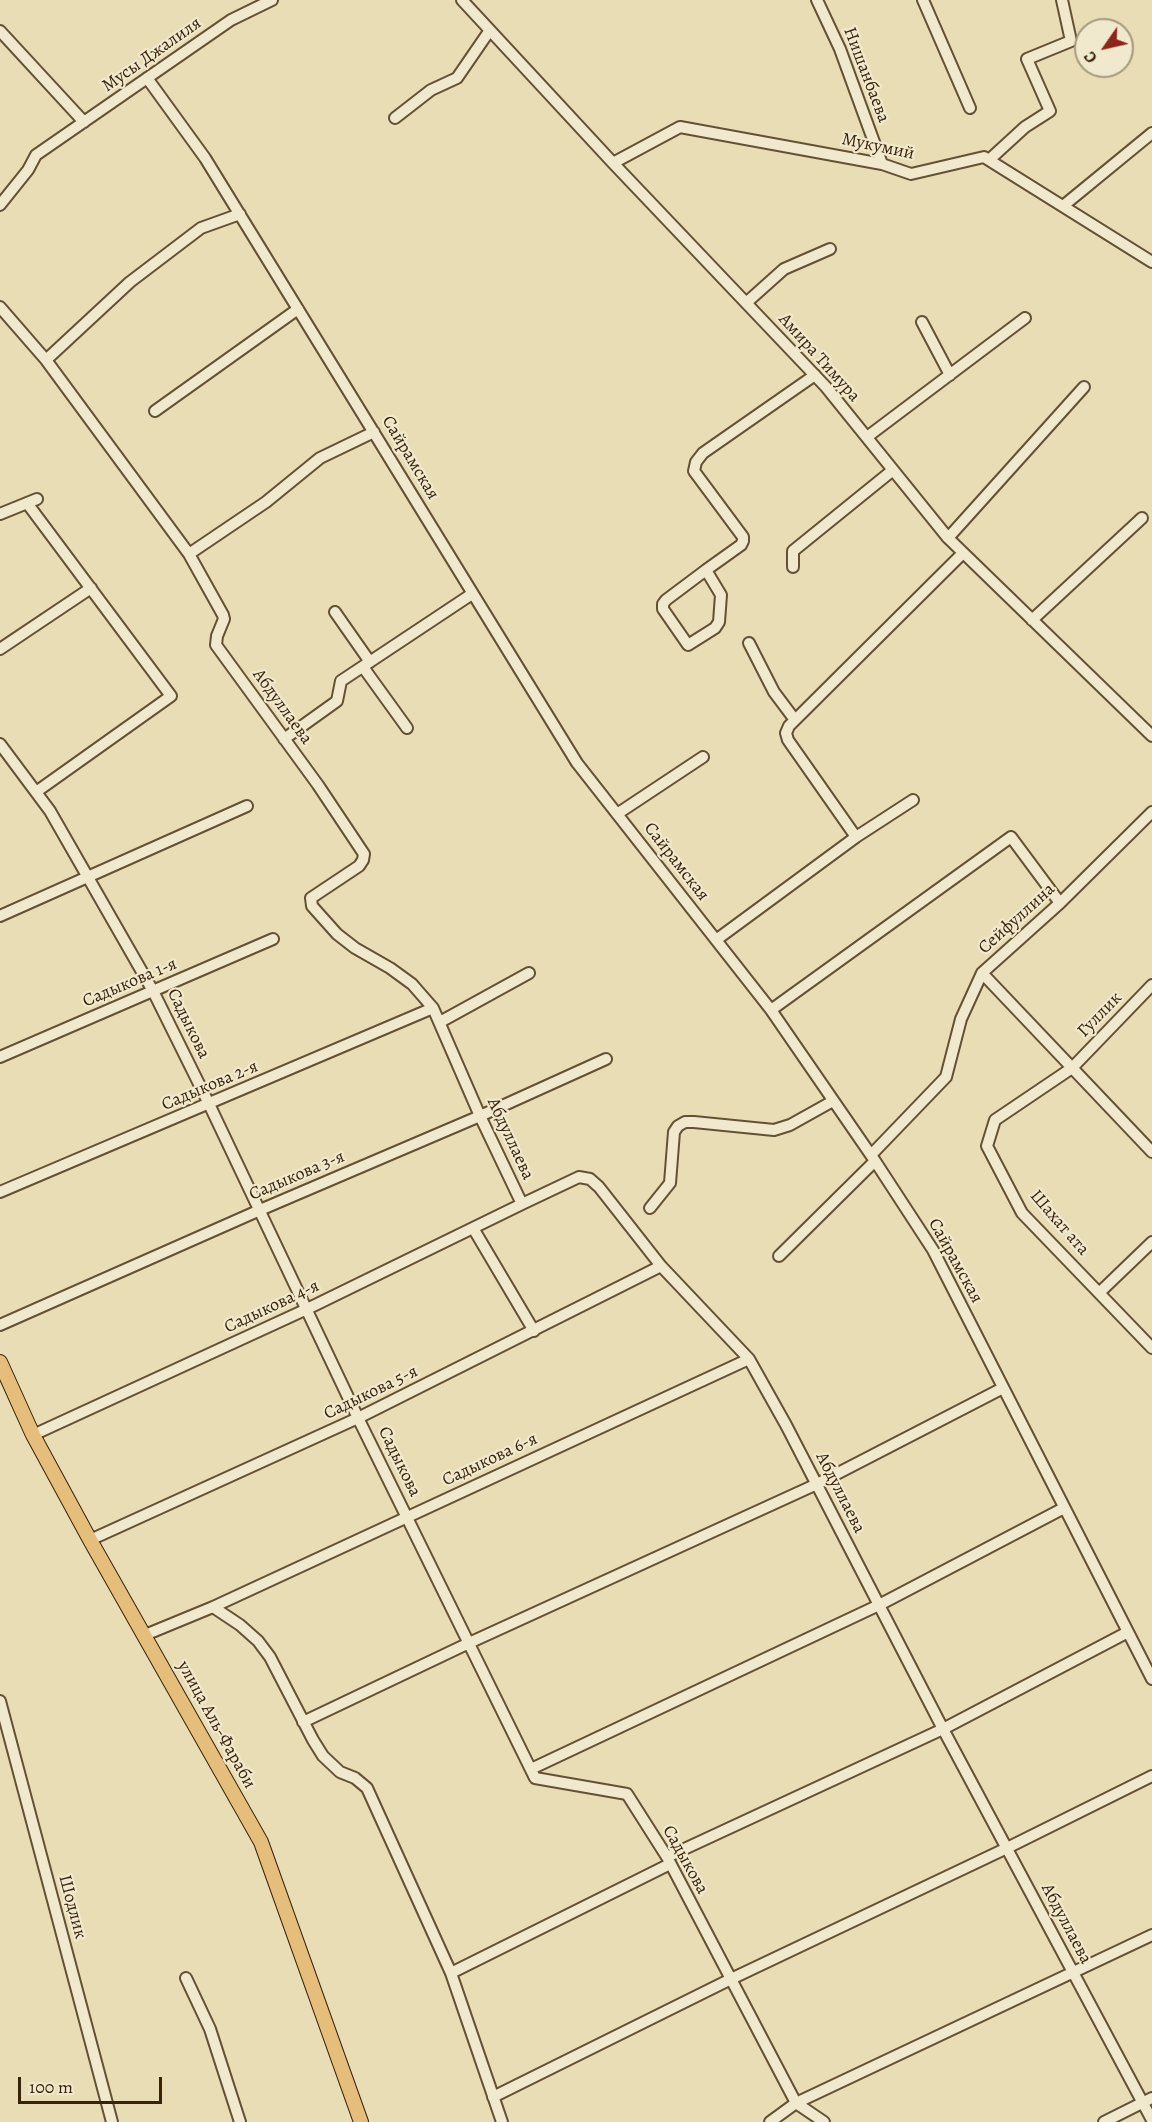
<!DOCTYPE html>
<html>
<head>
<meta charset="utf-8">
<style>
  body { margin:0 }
  #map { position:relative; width:1152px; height:2122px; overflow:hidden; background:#e8ddb4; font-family:Alegreya,serif }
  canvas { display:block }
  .north { position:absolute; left:1074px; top:18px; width:60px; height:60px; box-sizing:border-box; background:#f0e9ce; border:2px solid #a6997f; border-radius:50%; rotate:236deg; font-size:16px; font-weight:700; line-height:24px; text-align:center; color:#382209 }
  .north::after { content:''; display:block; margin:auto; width:21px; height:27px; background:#8f2418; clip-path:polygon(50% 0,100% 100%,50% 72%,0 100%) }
  .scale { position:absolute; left:18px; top:2077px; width:144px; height:27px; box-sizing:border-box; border:3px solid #382209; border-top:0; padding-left:8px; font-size:18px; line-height:21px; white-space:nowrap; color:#382209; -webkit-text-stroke:4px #f0e9ce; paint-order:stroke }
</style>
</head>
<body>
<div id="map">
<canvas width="1152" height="2122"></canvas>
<div class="north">С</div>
<div class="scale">100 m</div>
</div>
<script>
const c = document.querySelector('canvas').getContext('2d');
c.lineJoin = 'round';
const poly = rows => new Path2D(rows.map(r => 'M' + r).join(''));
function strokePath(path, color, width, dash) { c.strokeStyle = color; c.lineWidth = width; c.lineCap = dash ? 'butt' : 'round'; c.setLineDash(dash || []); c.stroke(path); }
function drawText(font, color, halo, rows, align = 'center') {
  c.font = font + ' Alegreya,serif'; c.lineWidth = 4.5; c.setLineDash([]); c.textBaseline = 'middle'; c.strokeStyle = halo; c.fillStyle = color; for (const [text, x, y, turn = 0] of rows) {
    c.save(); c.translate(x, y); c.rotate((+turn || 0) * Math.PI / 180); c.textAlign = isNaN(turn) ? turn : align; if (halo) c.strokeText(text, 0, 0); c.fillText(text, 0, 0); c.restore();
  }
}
const minor = poly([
  [462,0,613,163,826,387,948,538,1152,736],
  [817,0,840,49,882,164],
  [923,0,970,108],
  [0,31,84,122],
  [147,78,205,158,577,763,771,1010,875,1161,933,1250,1152,1679],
  [395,118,431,90,457,78,490,30],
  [989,160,1025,127,1050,111,1027,59,1071,41,1062,0],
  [613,163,680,127,882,164,911,174,984,157,1152,262],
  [0,205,28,170,36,155,231,20,272,0],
  [1063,206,1152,133],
  [746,303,784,269,830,249],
  [0,307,46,360,189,554,223,615,224,619,217,636,216,645,318,785,364,854,363,860,359,866,311,898,312,906,337,934,355,948,390,968,412,984,433,1008,480,1116,522,1204,579,1177,590,1179,599,1187,661,1266,749,1359,786,1425,943,1729,1152,2120],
  [922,322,950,375],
  [46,360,130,282,201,228,240,214],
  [155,411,298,309],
  [867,437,1025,318],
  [27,503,171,696,36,792],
  [0,514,37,499],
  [948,538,1084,387],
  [189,554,266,502,320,458,374,432],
  [793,567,793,551,893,470],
  [706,570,721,595,719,622,715,628,688,645,663,609,663,604,666,600,706,570,741,545,743,541,743,537,694,471,696,462,703,453,815,375],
  [335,612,370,662],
  [1032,620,1142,518],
  [749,643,774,692,795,720],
  [0,649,91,588],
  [363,667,407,728],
  [284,739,337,701,341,681,472,594],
  [0,744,50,811,153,991,209,1104,358,1418,535,1778,627,1794,667,1857,796,2103,824,2122],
  [617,814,703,757],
  [856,837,913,800],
  [0,916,247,806],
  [716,940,856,837,788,740,786,733,789,726,963,553],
  [982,973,1152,1152],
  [1152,985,1072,1068,995,1120,987,1146,1022,1213,1152,1348],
  [771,1010,1011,837,1060,903],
  [440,1022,529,973],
  [0,1057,273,939],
  [871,1155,946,1077,961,1019,982,973,1060,903,1152,812],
  [0,1192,433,1008],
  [650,1208,670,1183,674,1132,678,1126,685,1122,694,1122,774,1130,790,1125,833,1101],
  [473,1228,534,1331],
  [779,1256,875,1161],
  [1099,1293,1152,1242],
  [0,1325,260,1210,480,1116,606,1059],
  [33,1435,307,1309,522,1204],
  [90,1540,358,1418,661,1266],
  [213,1607,240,1625,258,1641,270,1657,313,1740,323,1756,340,1772,355,1778,367,1788,451,1973,502,2122],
  [145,1635,213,1607,749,1359],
  [0,1701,112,2122],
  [303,1722,469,1643,817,1484,1003,1388],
  [531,1769,879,1605,1064,1508],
  [667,1857,943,1729,1128,1632],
  [451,1973,670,1864],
  [186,1978,210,2029,240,2122],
  [493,2097,731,1979,1007,1848,1152,1776],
  [770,2122,796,2103,1152,1935],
  [1104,2122,1152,2098]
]);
const major = poly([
  [0,1362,33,1435,90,1540,261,1842,361,2122]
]);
strokePath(minor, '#645134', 14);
strokePath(major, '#382209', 16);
strokePath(minor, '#f0e9ce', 10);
strokePath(major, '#e4be7a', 14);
drawText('18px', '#382209', '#f0e9ce', [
  ["Мусы Джалиля",152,55,-35],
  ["Нишанбаева",866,75,69],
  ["Мукумий",878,147,12],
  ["Амира Тимура",819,358,48],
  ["Сайрамская",410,458,59],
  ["Абдуллаева",282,707,54],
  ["Сайрамская",676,862,52],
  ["Сейфуллина",1017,919,-42],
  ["Садыкова 1-я",130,983,-23],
  ["Гуллик",1100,1015,-46],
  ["Садыкова",188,1024,64],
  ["Садыкова 2-я",210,1086,-23],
  ["Абдуллаева",510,1139,65],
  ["Садыкова 3-я",297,1176,-23],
  ["Шахат ата",1059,1223,49],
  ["Сайрамская",955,1261,61],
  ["Садыкова 4-я",272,1307,-25],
  ["Садыкова 5-я",371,1393,-26],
  ["Садыкова 6-я",490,1460,-25],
  ["Садыкова",399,1462,64],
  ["Абдуллаева",840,1493,63],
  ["улица Аль-Фараби",216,1725,61],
  ["Садыкова",685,1860,61],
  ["Шодлик",72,1907,75],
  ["Абдуллаева",1066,1924,62]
]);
</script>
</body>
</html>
